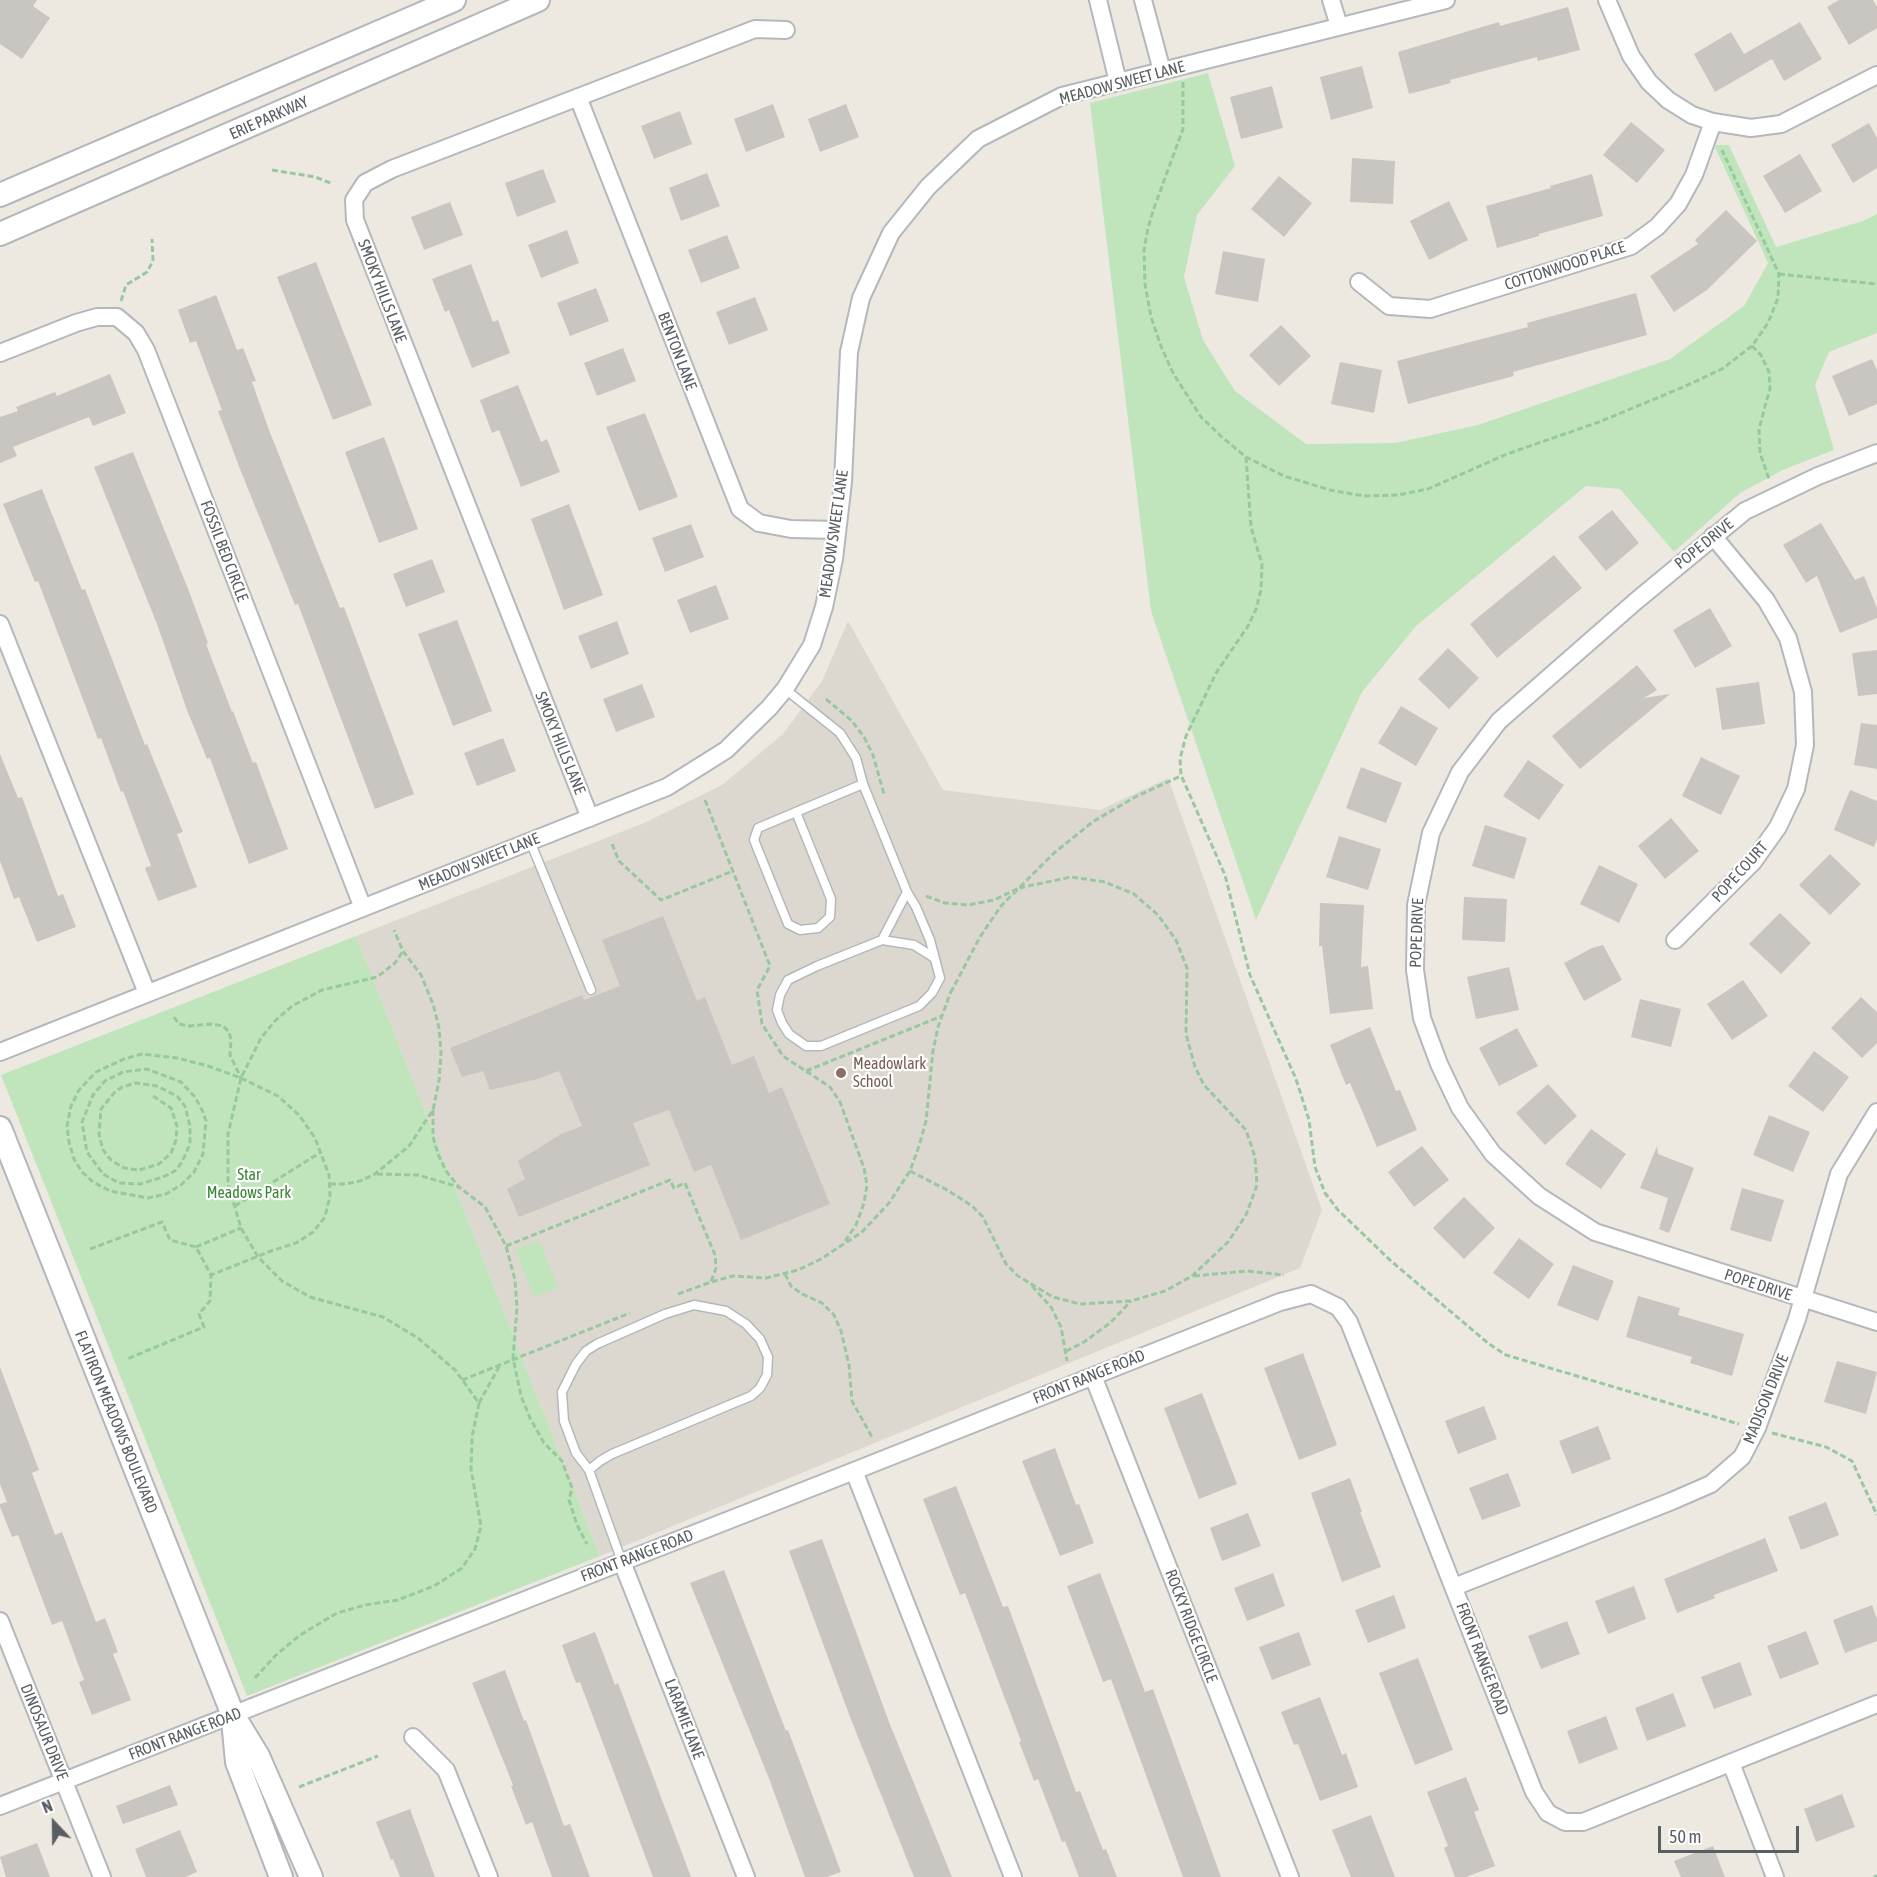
<!DOCTYPE html>
<html>
<head>
<meta charset="utf-8">
<style>
  body { margin:0 }
  #map { position:relative; width:1877px; height:1877px; overflow:hidden; background:#ede9e1; font-family:"Asap Condensed",sans-serif }
  canvas { display:block }
  .north { position:absolute; left:24px; top:1793px; width:60px; height:60px; -webkit-text-stroke:4px #fff; paint-order:stroke; rotate:338deg; font-size:16px; font-weight:700; line-height:24px; text-align:center; color:#595e62 }
  .north::after { content:''; display:block; margin:auto; width:21px; height:27px; background:#595e62; clip-path:polygon(50% 0,100% 100%,50% 72%,0 100%) }
  .scale { position:absolute; left:1658px; top:1826px; width:141px; height:27px; box-sizing:border-box; border:3px solid #595e62; border-top:0; padding-left:8px; font-size:18px; line-height:21px; white-space:nowrap; color:#595e62; -webkit-text-stroke:4px #fff; paint-order:stroke }
</style>
</head>
<body>
<div id="map">
<canvas width="1877" height="1877"></canvas>
<div class="north">N</div>
<div class="scale">50 m</div>
</div>
<script>
const c = document.querySelector('canvas').getContext('2d');
c.lineJoin = 'round';
function paint(path, color) { c.fillStyle = color; c.fill(path, 'evenodd'); }
const poly = rows => new Path2D(rows.map(r => 'M' + r).join(''));
function strokePath(path, color, width, dash) { c.strokeStyle = color; c.lineWidth = width; c.lineCap = dash ? 'butt' : 'round'; c.setLineDash(dash || []); c.stroke(path); }
function drawText(font, color, halo, rows, align = 'center') {
  c.font = font + ' "Asap Condensed",sans-serif'; c.lineWidth = 4.5; c.setLineDash([]); c.textBaseline = 'middle'; c.strokeStyle = halo; c.fillStyle = color; for (const [text, x, y, turn = 0] of rows) {
    c.save(); c.translate(x, y); c.rotate((+turn || 0) * Math.PI / 180); c.textAlign = isNaN(turn) ? turn : align; if (halo) c.strokeText(text, 0, 0); c.fillText(text, 0, 0); c.restore();
  }
}
paint(poly([
  [848,621,943,790,1100,810,1168,778,1322,1210,1300,1268,600,1556,356,936,644,823,722,785,783,734,822,681]
]), '#ddd8cf');
paint(poly([
  [1208,73,1235,166,1197,215,1184,277,1203,340,1235,391,1306,444,1395,443,1478,425,1670,359,1744,306,1768,263,1714,145,1729,145,1776,247,1863,221,1877,214,1877,333,1829,352,1815,385,1834,450,1785,469,1740,493,1674,552,1620,489,1586,486,1416,626,1362,692,1256,920,1151,611,1090,103],
  [356,936,600,1556,247,1696,1,1075],
  [539,1240,558,1288,534,1297,515,1249]
]), '#c0e5bd');
paint(poly([
  [0,0,37,0,33,6,50,18,22,59,0,44],
  [1839,0,1873,0,1877,7,1877,28,1849,45,1827,7],
  [1568,7,1580,50,1538,61,1537,57,1450,80,1451,83,1409,94,1398,52,1499,22,1500,26],
  [1800,22,1822,59,1784,81,1772,59,1715,92,1694,54,1731,32,1744,54],
  [1362,66,1373,108,1331,120,1320,77],
  [1272,86,1283,128,1241,139,1230,97],
  [773,104,785,137,746,152,734,119],
  [846,104,859,137,820,152,808,119],
  [680,111,692,144,654,159,641,126],
  [1631,122,1665,150,1637,183,1603,155],
  [1869,123,1877,138,1877,168,1853,183,1831,145],
  [1800,154,1822,191,1785,213,1763,176],
  [1352,158,1395,161,1393,204,1350,202],
  [543,169,556,202,517,217,505,183],
  [707,173,720,206,681,221,669,188],
  [1592,174,1603,216,1539,234,1539,236,1497,248,1486,206,1551,188,1550,186],
  [1279,176,1312,203,1284,237,1251,209],
  [1449,201,1468,240,1429,260,1410,221],
  [450,202,463,235,424,250,411,217],
  [1726,210,1757,241,1707,290,1674,312,1650,276,1698,244,1695,240],
  [567,230,579,263,541,278,528,245],
  [727,235,740,268,701,283,688,250],
  [1223,251,1265,259,1258,302,1215,294],
  [316,262,372,405,333,420,277,277],
  [471,264,493,322,498,320,510,353,472,368,449,310,445,312,432,279],
  [596,288,609,321,570,336,557,303],
  [1636,293,1647,335,1513,372,1514,376,1408,404,1397,361,1528,327,1527,323],
  [216,295,237,350,243,348,256,381,252,382,269,430,340,608,344,607,414,794,375,809,298,604,295,605,240,469,218,411,222,410,196,341,190,343,178,310],
  [755,297,768,330,729,345,716,312],
  [1281,325,1311,356,1279,386,1249,355],
  [623,348,636,381,597,396,584,363],
  [1872,359,1877,370,1877,404,1849,416,1832,376],
  [1340,362,1382,370,1374,413,1331,404],
  [110,374,126,413,93,426,89,417,13,447,17,456,0,463,0,417,18,411,16,407,55,392,57,396],
  [518,385,541,442,547,439,560,472,521,487,499,430,492,433,480,400],
  [645,413,678,497,639,511,606,427],
  [384,437,418,529,379,543,345,452],
  [133,452,190,594,208,643,206,644,232,712,233,711,253,763,256,762,288,849,249,864,210,758,207,759,187,710,157,624,94,467],
  [42,489,82,590,85,589,145,745,147,744,183,832,177,834,197,887,158,901,145,868,151,866,123,791,121,792,101,738,98,739,38,581,35,582,3,504],
  [569,504,603,595,564,610,531,519],
  [1612,510,1639,543,1606,571,1578,537],
  [1821,523,1855,580,1864,576,1877,608,1877,618,1840,633,1817,576,1806,583,1783,545],
  [691,524,704,557,665,572,652,538],
  [1554,555,1582,588,1497,658,1470,624],
  [432,559,445,592,406,607,393,574],
  [716,585,729,619,690,633,677,600],
  [1710,608,1732,646,1695,668,1673,630],
  [457,620,492,711,453,726,418,634],
  [617,621,629,654,591,669,578,636],
  [1448,648,1479,678,1449,709,1418,679],
  [1877,650,1877,694,1858,696,1852,653],
  [1637,665,1657,690,1644,698,1670,694,1580,769,1552,736],
  [1759,682,1765,724,1722,730,1716,688],
  [642,684,655,717,616,732,603,699],
  [1401,706,1438,728,1416,766,1378,743],
  [1861,723,1877,725,1877,769,1854,765],
  [503,738,516,771,477,786,464,753],
  [0,754,18,798,22,797,58,896,63,894,76,927,37,942,19,897,14,899,0,861],
  [1701,757,1740,776,1721,815,1682,796],
  [1528,760,1564,785,1539,820,1503,796],
  [1361,767,1402,783,1386,823,1346,808],
  [1850,790,1877,801,1877,839,1874,847,1834,830],
  [1671,818,1699,851,1665,879,1638,846],
  [1485,825,1527,838,1514,879,1472,866],
  [1339,836,1381,849,1368,890,1326,877],
  [1830,854,1861,884,1830,915,1799,885],
  [1599,865,1638,884,1619,923,1580,904],
  [1464,897,1507,899,1505,942,1462,940],
  [1320,903,1364,905,1361,967,1368,966,1373,1009,1330,1014,1322,946,1319,946],
  [1780,913,1811,943,1781,974,1749,944],
  [663,916,697,1001,705,997,732,1065,754,1056,769,1093,782,1087,830,1204,741,1240,711,1165,694,1172,669,1110,633,1123,650,1165,519,1217,507,1189,525,1179,518,1161,561,1134,582,1126,559,1071,538,1079,490,1090,483,1071,462,1077,450,1048,582,995,584,1000,620,986,602,940],
  [1603,945,1622,980,1584,1001,1564,963,1592,948],
  [1509,967,1519,1010,1476,1019,1467,977],
  [1743,980,1768,1016,1732,1040,1707,1004],
  [1861,997,1877,1012,1877,1043,1862,1058,1831,1028],
  [1640,999,1681,1009,1671,1047,1631,1037],
  [1370,1027,1396,1091,1400,1090,1417,1130,1377,1147,1350,1083,1346,1085,1330,1045],
  [1517,1028,1538,1066,1499,1086,1479,1048],
  [1814,1051,1849,1077,1823,1112,1788,1086],
  [1548,1084,1577,1116,1545,1145,1516,1113],
  [1769,1115,1810,1132,1793,1172,1753,1155],
  [1591,1129,1626,1154,1601,1189,1565,1164],
  [1422,1146,1449,1180,1414,1207,1388,1172],
  [1657,1146,1658,1154,1694,1168,1669,1233,1659,1229,1668,1198,1640,1188],
  [1742,1188,1784,1200,1771,1242,1730,1230],
  [1464,1197,1495,1228,1464,1259,1433,1228],
  [1519,1238,1554,1264,1529,1299,1493,1273],
  [1573,1265,1614,1281,1598,1321,1557,1305],
  [1638,1296,1680,1308,1678,1315,1744,1334,1732,1376,1690,1363,1692,1357,1626,1337],
  [1303,1353,1337,1445,1299,1460,1264,1368],
  [1837,1361,1877,1372,1866,1414,1824,1402],
  [0,1367,39,1470,32,1473,55,1535,62,1532,96,1622,105,1618,118,1652,113,1654,131,1700,92,1715,79,1682,84,1680,62,1621,52,1625,18,1535,12,1537,0,1507,0,1504,7,1502,0,1484],
  [1202,1393,1237,1484,1199,1499,1164,1408],
  [1484,1406,1497,1439,1458,1454,1445,1421],
  [1598,1426,1611,1459,1572,1474,1559,1441],
  [1055,1448,1076,1505,1079,1504,1094,1543,1060,1556,1022,1461],
  [1508,1473,1521,1506,1482,1520,1469,1488],
  [1350,1478,1362,1512,1360,1512,1381,1567,1342,1582,1311,1493],
  [956,1486,1003,1607,1008,1606,1076,1792,1080,1791,1103,1850,1106,1849,1117,1877,1079,1877,1065,1841,1062,1842,1038,1779,1034,1781,1019,1742,1021,1741,965,1593,960,1595,923,1499],
  [1826,1502,1839,1535,1801,1550,1788,1517],
  [1248,1513,1261,1546,1222,1561,1210,1528],
  [1765,1538,1778,1571,1714,1595,1715,1598,1677,1613,1664,1579],
  [822,1539,889,1722,952,1877,914,1877,850,1717,789,1551],
  [724,1570,786,1731,788,1730,841,1872,827,1877,805,1877,770,1781,690,1583],
  [1100,1573,1145,1692,1153,1689,1221,1877,1183,1877,1111,1679,1103,1682,1067,1586],
  [1273,1573,1285,1606,1247,1621,1234,1588],
  [1634,1586,1646,1619,1608,1634,1595,1601],
  [1394,1595,1406,1628,1368,1643,1355,1610],
  [1872,1605,1877,1619,1877,1641,1845,1653,1833,1620],
  [1567,1621,1580,1654,1541,1669,1528,1636],
  [1806,1631,1819,1664,1780,1679,1767,1646],
  [595,1632,615,1685,618,1683,691,1877,653,1877,580,1682,576,1683,562,1645],
  [1299,1632,1311,1665,1272,1680,1259,1647],
  [1418,1658,1453,1750,1415,1765,1379,1673],
  [1740,1662,1752,1695,1714,1709,1701,1677],
  [505,1670,524,1721,526,1720,564,1826,570,1824,590,1877,552,1877,532,1822,526,1825,511,1786,513,1785,472,1683],
  [1673,1693,1686,1726,1647,1741,1635,1708],
  [1320,1697,1342,1755,1346,1753,1358,1787,1320,1801,1298,1744,1294,1745,1281,1712],
  [1606,1716,1618,1749,1579,1764,1567,1731],
  [1466,1777,1479,1810,1474,1812,1495,1866,1466,1877,1455,1877,1444,1848,1448,1846,1427,1792],
  [170,1785,178,1805,123,1824,116,1806],
  [1842,1794,1855,1827,1816,1842,1804,1809],
  [410,1809,435,1877,400,1877,393,1859,391,1860,376,1822],
  [1371,1815,1395,1877,1351,1877,1332,1830],
  [180,1830,197,1872,185,1877,146,1877,135,1849],
  [37,1843,50,1877,6,1877,0,1857],
  [1713,1846,1725,1877,1681,1877,1674,1861]
]), '#c9c5c0');
const lane = poly([
  [785,689,840,733,856,758,863,784,907,892,916,907,930,940,940,978,932,993,919,1006,821,1046,806,1046,789,1034,782,1023,777,1010,780,995,788,980,817,966,882,940,914,945,933,957],
  [796,812,831,899,830,917,818,928,800,930,788,924,754,840,758,828,796,812,863,784],
  [530,841,591,990],
  [882,940,907,892],
  [589,1470,600,1461,612,1454,751,1396,760,1388,767,1375,768,1357,760,1339,746,1324,726,1311,694,1305,665,1314,597,1344,586,1351,576,1364,562,1392,564,1421,576,1453,589,1470,622,1562]
]);
const street = poly([
  [1098,0,1118,82],
  [1143,0,1162,71],
  [1331,0,1339,26],
  [1607,0,1631,56,1649,82,1668,100,1692,115,1713,122,1751,128,1781,124,1877,75],
  [578,97,740,509,759,523,791,529,837,530],
  [1359,282,1389,306,1430,309,1631,246,1657,227,1678,204,1694,175,1713,122],
  [0,353,76,323,97,317,117,317,136,333,146,350,363,908],
  [1877,453,1818,476,1745,511,1636,601,1499,721,1460,772,1431,833,1416,905,1415,970,1422,1018,1439,1064,1460,1108,1493,1154,1539,1196,1595,1232,1877,1322],
  [0,624,147,993],
  [590,818,355,220,354,200,365,183,392,169,755,29,786,30],
  [1675,940,1753,862,1778,827,1796,789,1805,745,1803,692,1788,638,1766,600,1713,536],
  [0,1052,667,787,726,750,769,708,785,689,812,645,824,607,834,559,843,482,849,352,861,298,891,233,928,187,978,139,1062,96,1446,0],
  [1093,1376,1290,1877],
  [854,1471,1013,1877],
  [622,1562,746,1877],
  [1454,1587,1672,1501,1711,1484,1742,1457,1757,1428,1797,1319,1839,1174,1877,1112],
  [0,1621,102,1877],
  [413,1737,446,1770,489,1877],
  [1731,1763,1775,1877],
  [0,1806,854,1471,1280,1302,1311,1294,1338,1307,1349,1322,1534,1792,1548,1813,1565,1822,1583,1822,1877,1704]
]);
const secondary = poly([
  [0,195,454,0],
  [0,234,538,0],
  [0,1128,233,1715,258,1756,311,1877],
  [233,1720,237,1762,281,1877]
]);
strokePath(lane, '#b4b8bc', 11);
strokePath(street, '#b4b8bc', 20);
strokePath(secondary, '#b3b7bc', 26);
strokePath(poly([
  [1183,82,1183,129,1154,208,1148,228,1144,250,1145,284,1151,317,1161,346,1173,373,1201,417,1223,438,1246,457,1284,476,1330,490,1364,496,1398,495,1428,489,1507,454,1599,422,1681,388,1722,369,1752,346,1768,323,1778,298,1779,274,1722,150],
  [272,170,315,177,333,184],
  [1779,274,1877,284],
  [121,301,126,285,147,272,153,261,152,239],
  [1752,346,1761,355,1769,372,1770,388,1759,429,1760,453,1769,479],
  [1246,457,1251,527,1262,564,1261,590,1256,609,1248,626,1216,673,1186,736,1180,759,1181,775,1225,875,1250,975,1296,1079,1309,1120,1315,1167,1325,1193,1338,1210,1391,1261,1489,1344,1506,1355,1739,1424],
  [826,699,852,721,864,737,873,755,884,794],
  [705,800,770,966,757,990,762,1024,783,1056,830,1087,840,1102,864,1168,867,1185,864,1203,856,1225,843,1244],
  [612,844,619,861,661,900,733,871],
  [926,896,945,903,968,905,994,900,1019,888,1054,853,1094,821,1137,796,1181,776],
  [174,1017,179,1024,189,1026,212,1024,223,1026,229,1032,231,1040,230,1055,241,1078],
  [806,1071,942,1016],
  [153,1096,171,1108,177,1126,176,1140,171,1153,159,1164,139,1170,124,1168,111,1160,103,1150,99,1134,101,1109,114,1093,122,1087,136,1083,157,1086,177,1096,185,1106,190,1126,190,1144,182,1162,175,1171,163,1177,140,1184,119,1183,103,1174,87,1152,82,1122,93,1095,105,1081,123,1072,147,1069,181,1082,195,1097,203,1112,206,1121,203,1154,194,1172,181,1185,166,1194,148,1198,110,1191,93,1182,82,1172,74,1159,69,1142,67,1126,71,1106,79,1090,96,1072,124,1059,142,1054,177,1058,208,1066,241,1078,278,1096,299,1115,315,1138,329,1175,330,1196,325,1217,313,1232,296,1243,271,1251,211,1275],
  [433,1110,433,1137,438,1154,446,1171,459,1187,485,1207,506,1246,515,1280,517,1308,513,1358,521,1396,530,1418,544,1443,562,1461,572,1488,569,1500,577,1525,587,1544],
  [910,1171,949,1191,972,1206,983,1217,1006,1264,1018,1276,1053,1297,1080,1304,1131,1301,1165,1291,1192,1276,1228,1242,1246,1215,1257,1185,1255,1157,1246,1130,1204,1085,1195,1067,1186,1034,1187,968,1176,940,1158,915,1134,894,1105,882,1071,877,1019,888,1001,906,980,937,951,992],
  [377,1174,418,1175,459,1187],
  [330,1184,346,1184,360,1181,375,1174,409,1146,433,1110,439,1081,441,1052,439,1028,433,1004,421,975,403,951,394,930],
  [235,1206,321,1152],
  [506,1246,670,1180,674,1188,685,1183,715,1255,716,1268,711,1282],
  [196,1247,241,1228],
  [90,1249,162,1222,170,1240,196,1247,211,1275,210,1301,199,1314,204,1327,127,1359],
  [785,1274,791,1286,802,1294,822,1303,834,1315,841,1331,849,1365,852,1401,872,1437],
  [1194,1276,1247,1271,1284,1275],
  [1032,1286,1051,1307,1061,1327,1067,1361],
  [678,1294,711,1282,733,1276,766,1278,798,1270,821,1259,862,1232,889,1203,910,1171,919,1146,926,1121,933,1051,938,1027,951,991],
  [1066,1351,1084,1342,1110,1323,1131,1301],
  [462,1380,630,1313],
  [479,1403,500,1365],
  [1772,1433,1826,1447,1852,1461,1877,1515],
  [255,1678,275,1656,300,1635,337,1613,365,1605,398,1600,434,1586,462,1568,475,1549,481,1526,471,1469,472,1437,479,1403,455,1370,418,1338,383,1317,310,1297,282,1281,258,1257,241,1228,228,1184,228,1134,241,1078,261,1038,275,1021,292,1006,322,990,377,977,395,963,403,951],
  [299,1787,378,1756],
  [1874,1877,1877,1876]
]), '#97c8a0', 3, [6, 3]);
strokePath(lane, '#fff', 8);
strokePath(street, '#fff', 16);
strokePath(secondary, '#fff', 22);
for (const [x, y, r, color] of [
  [841,1073,6,"#8d6e63"]
]) { const dot = new Path2D(); dot.arc(x, y, r, 0, 2 * Math.PI); c.fillStyle = color; c.fill(dot); strokePath(dot, '#fff', 2); }
drawText('16px', '#595e62', '#fff', [
  ["MEADOW SWEET LANE",1122,83,-15],
  ["ERIE PARKWAY",269,118,-24],
  ["COTTONWOOD PLACE",1565,266,-18],
  ["SMOKY HILLS LANE",382,291,69],
  ["BENTON LANE",677,351,69],
  ["MEADOW SWEET LANE",834,534,-82],
  ["POPE DRIVE",1704,544,-39],
  ["FOSSIL BED CIRCLE",224,551,69],
  ["SMOKY HILLS LANE",560,743,68],
  ["MEADOW SWEET LANE",479,862,-22],
  ["POPE COURT",1740,872,-48],
  ["POPE DRIVE",1417,933,-88],
  ["POPE DRIVE",1758,1285,18],
  ["FRONT RANGE ROAD",1089,1377,-22],
  ["MADISON DRIVE",1766,1399,-68],
  ["FLATIRON MEADOWS BOULEVARD",116,1422,68],
  ["FRONT RANGE ROAD",637,1556,-21],
  ["ROCKY RIDGE CIRCLE",1191,1626,69],
  ["FRONT RANGE ROAD",1482,1659,69],
  ["LARAMIE LANE",684,1719,69],
  ["DINOSAUR DRIVE",44,1732,68],
  ["FRONT RANGE ROAD",185,1734,-21]
]);
drawText('16px', '#785e54', '#fff', [
  ["Meadowlark",853,1064],
  ["School",853,1082]
], 'left');
drawText('16px', '#388634', '#fff', [
  ["Star",249,1175],
  ["Meadows Park",249,1193]
]);
</script>
</body>
</html>
